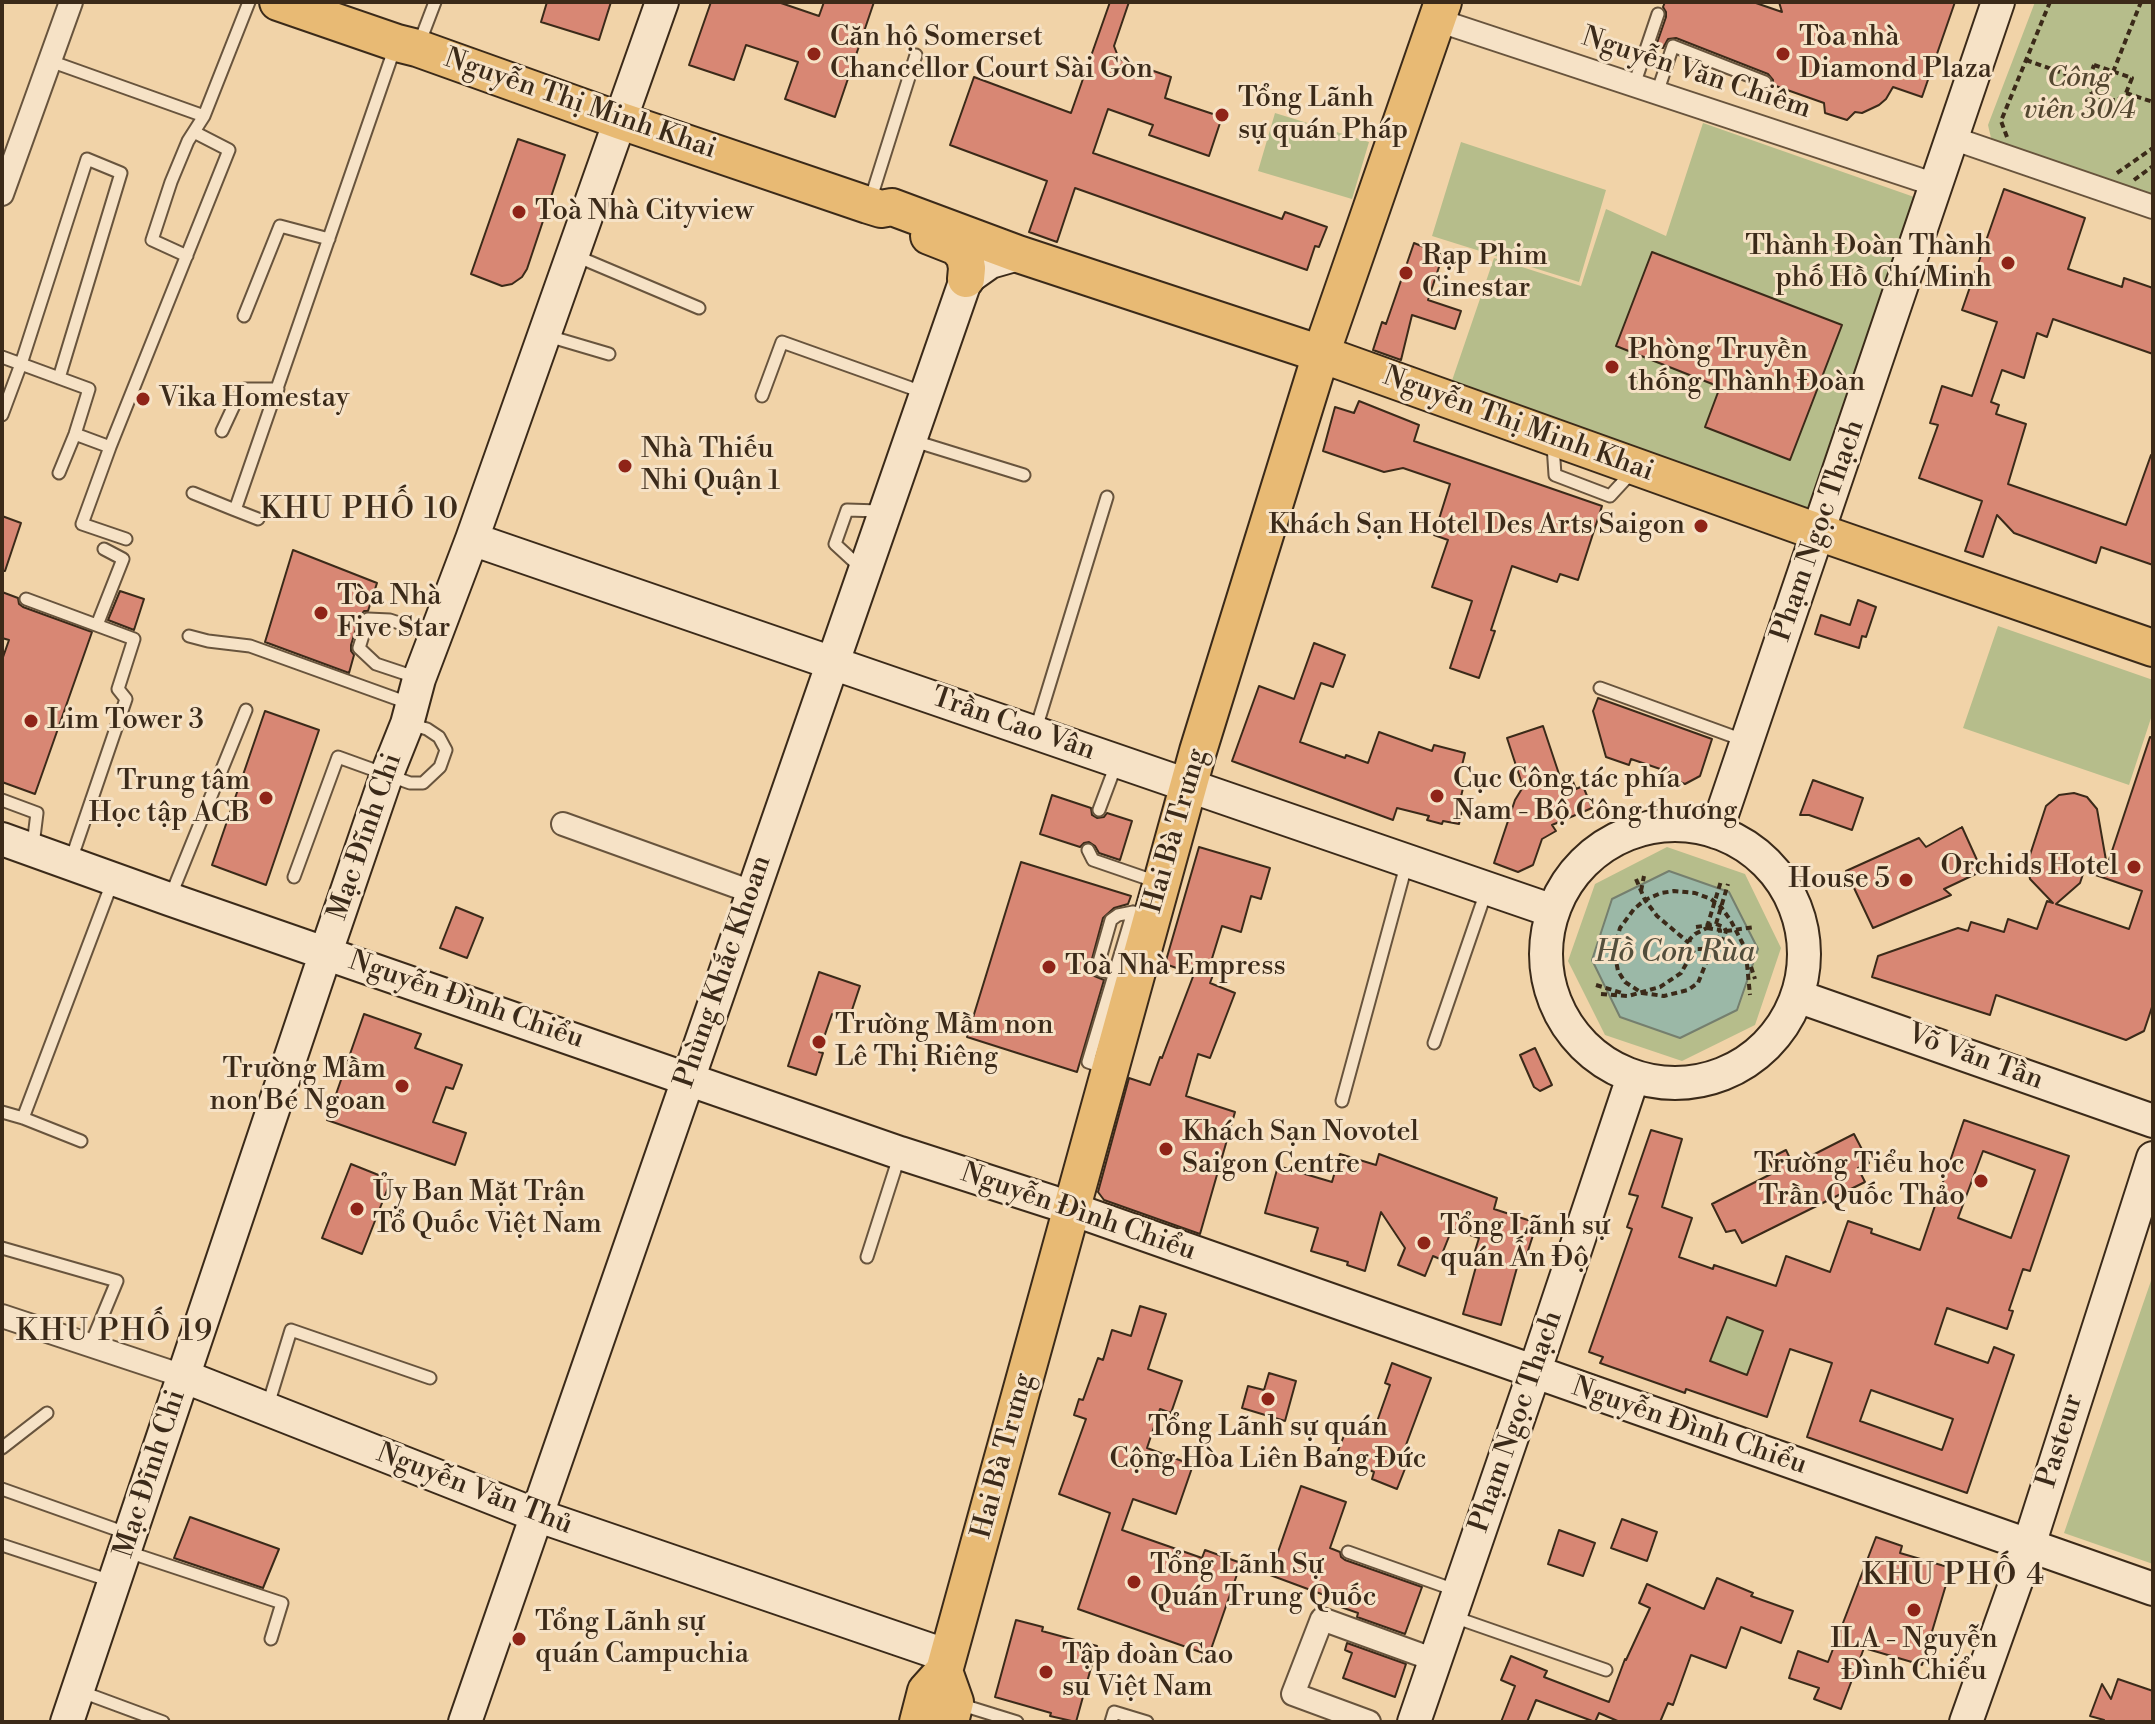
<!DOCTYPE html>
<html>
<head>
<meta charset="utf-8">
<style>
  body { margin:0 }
  #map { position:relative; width:2155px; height:1724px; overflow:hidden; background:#f1d3a8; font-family:"Libre Bodoni",serif }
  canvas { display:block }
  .frame { position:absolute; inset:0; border:4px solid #3b2a19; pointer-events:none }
</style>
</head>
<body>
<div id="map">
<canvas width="2155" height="1724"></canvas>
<div class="frame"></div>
</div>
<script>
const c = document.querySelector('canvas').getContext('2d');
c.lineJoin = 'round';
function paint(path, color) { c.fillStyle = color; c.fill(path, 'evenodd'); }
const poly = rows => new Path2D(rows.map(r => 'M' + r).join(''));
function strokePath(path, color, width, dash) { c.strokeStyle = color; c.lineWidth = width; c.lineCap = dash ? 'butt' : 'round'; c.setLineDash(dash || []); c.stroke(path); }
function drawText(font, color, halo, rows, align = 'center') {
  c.font = font + ' "Libre Bodoni",serif'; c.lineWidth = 6; c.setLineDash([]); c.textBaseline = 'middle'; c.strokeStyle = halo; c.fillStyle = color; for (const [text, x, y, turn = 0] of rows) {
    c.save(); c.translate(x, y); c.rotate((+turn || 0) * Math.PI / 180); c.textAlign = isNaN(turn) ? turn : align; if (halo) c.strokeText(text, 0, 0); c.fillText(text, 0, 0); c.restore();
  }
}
paint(poly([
  [2035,2,2153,2,2153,200,1999,148,1991,138,1988,125],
  [1275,113,1369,142,1352,199,1258,171],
  [1703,123,1917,198,1807,528,1445,401,1494,258,1581,286,1606,209,1666,236],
  [1461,142,1606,190,1579,282,1432,236],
  [1998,626,2153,680,2153,712,2129,785,1963,728],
  [1667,847,1745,874,1781,948,1755,1025,1682,1061,1605,1035,1568,961,1595,884],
  [2153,1275,2153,1564,2064,1533],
  [1727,1317,1763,1331,1747,1375,1710,1361]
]), '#b6bd8b');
const water = poly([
  [1669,871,1729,892,1758,949,1737,1010,1680,1038,1620,1017,1592,960,1612,899,1669,871]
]);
paint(water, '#9bb8a7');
strokePath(water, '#757f6e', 2);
const building = poly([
  [547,2,611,2,599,40,541,22,547,2],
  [711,2,778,2,819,16,824,2,874,2,835,117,785,99,798,62,746,45,734,80,689,65,711,2],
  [1110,2,1129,2,1114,46,1119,59,1171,77,1165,98,1222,117,1209,156,1149,135,1153,125,1108,109,1093,153,1282,219,1285,212,1327,227,1319,247,1315,246,1307,270,1075,188,1057,242,1029,232,1047,181,950,145,974,77,1071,113,1110,2],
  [1665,2,1753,2,1782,12,1779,2,1955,2,1922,97,1893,87,1886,99,1879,105,1862,113,1855,112,1847,120,1825,113,1824,103,1773,85,1773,80,1768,74,1676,38,1668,39,1663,48,1656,46,1666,17,1666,12,1663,7,1665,2],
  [518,139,565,155,527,269,522,277,512,284,502,286,471,274,518,139],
  [2004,189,2085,218,2068,269,2122,287,2124,278,2153,288,2153,354,2053,319,2047,337,2037,333,2024,378,2002,370,1991,402,1999,405,1996,414,2026,424,2008,484,2126,525,2151,455,2153,456,2153,565,2101,547,2096,563,2014,533,1997,515,1983,557,1965,551,1982,501,1919,478,1938,425,1930,423,1942,386,1972,396,1997,322,1962,310,2004,189],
  [1414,243,1443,255,1428,300,1461,311,1455,329,1412,315,1401,360,1373,350,1382,322,1386,324,1414,243],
  [1652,252,1842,325,1790,460,1705,427,1720,387,1616,346,1652,252],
  [1359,401,1419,425,1414,441,1602,506,1578,580,1560,574,1557,582,1512,566,1491,630,1495,631,1479,678,1450,668,1472,601,1432,587,1448,540,1434,535,1450,484,1403,468,1384,472,1323,451,1335,407,1354,413,1359,401],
  [2,516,21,523,5,571,2,571,2,516],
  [293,550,377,583,368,611,364,611,360,616,351,645,351,651,354,655,349,673,265,642,293,550],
  [120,591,144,599,134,630,108,620,120,591],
  [2,592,18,598,19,604,23,607,92,632,35,794,2,782,2,660,9,640,2,638,2,592],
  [1858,600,1876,607,1866,637,1862,636,1859,648,1815,634,1821,615,1850,625,1858,600],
  [1314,643,1345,655,1333,687,1321,683,1300,742,1345,758,1346,755,1368,763,1379,732,1432,751,1434,745,1465,753,1458,782,1464,784,1458,809,1462,810,1459,824,1443,821,1442,824,1427,820,1429,816,1397,808,1393,820,1232,761,1259,686,1294,699,1314,643],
  [1598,698,1712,739,1700,776,1685,784,1672,779,1669,772,1631,759,1629,765,1606,757,1593,711,1598,698],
  [265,711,319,730,266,885,212,865,265,711],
  [1543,726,1562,783,1572,779,1576,789,1583,786,1592,808,1552,825,1556,831,1542,839,1533,865,1518,872,1494,863,1515,800,1523,787,1507,738,1543,726],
  [2150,737,2153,738,2153,1004,2144,1031,2126,1040,1996,995,1990,1015,1872,977,1878,956,1958,928,1968,931,1971,922,2004,932,2008,919,2037,929,2047,901,2053,903,2030,879,2027,864,2046,806,2059,795,2074,793,2087,797,2097,809,2107,866,2150,737],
  [2084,871,2142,891,2129,929,2056,904,2080,883,2084,871],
  [1813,780,1863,798,1852,830,1809,815,1800,815,1813,780],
  [1052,795,1091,808,1092,815,1097,818,1104,817,1107,813,1132,821,1120,860,1099,853,1095,846,1089,842,1084,843,1080,847,1040,834,1052,795],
  [1962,827,1982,871,1944,889,1951,895,1873,928,1846,871,1919,838,1926,847,1962,827],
  [1199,847,1270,868,1261,899,1251,896,1241,932,1222,926,1210,965,1216,967,1210,983,1235,993,1210,1058,1198,1054,1186,1096,1235,1112,1200,1234,1104,1200,1098,1192,1129,1078,1150,1085,1160,1057,1162,1058,1194,974,1165,964,1199,847],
  [1021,862,1131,896,1128,904,1114,908,1103,918,1089,970,1092,975,1104,980,1077,1072,967,1037,1021,862],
  [456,907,483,918,467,958,440,948,456,907],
  [819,972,860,986,849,1019,832,1014,819,1052,823,1053,816,1075,788,1066,819,972],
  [364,1014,421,1034,415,1048,462,1065,453,1089,446,1087,433,1122,466,1133,455,1165,327,1120,364,1014],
  [1535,1048,1552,1085,1540,1091,1534,1087,1520,1055,1535,1048],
  [1964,1120,2069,1156,2030,1271,2023,1269,2009,1310,2013,1311,2007,1329,1947,1308,1935,1344,1988,1363,1994,1347,2014,1355,1967,1493,1807,1437,1832,1363,1790,1349,1767,1417,1686,1389,1685,1393,1600,1363,1603,1357,1589,1352,1632,1229,1627,1227,1638,1196,1629,1194,1651,1130,1682,1139,1662,1207,1692,1218,1679,1257,1713,1269,1714,1265,1776,1286,1786,1256,1830,1272,1848,1221,1872,1229,1871,1233,1920,1250,1964,1120],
  [1983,1151,2035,1170,2011,1238,1958,1218,1983,1151],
  [1727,1317,1763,1331,1747,1375,1710,1361,1727,1317],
  [1871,1390,1953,1419,1942,1450,1860,1421,1871,1390],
  [1854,1134,1869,1163,1858,1168,1865,1182,1742,1243,1735,1230,1726,1232,1712,1204,1775,1172,1768,1159,1786,1150,1793,1165,1854,1134],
  [1340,1154,1376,1165,1379,1154,1497,1198,1494,1209,1537,1223,1523,1266,1518,1264,1501,1325,1463,1314,1480,1252,1475,1251,1479,1238,1452,1229,1440,1259,1433,1256,1425,1276,1398,1265,1405,1248,1381,1212,1365,1271,1347,1265,1348,1262,1311,1251,1318,1228,1265,1213,1278,1166,1332,1182,1340,1154],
  [351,1164,391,1180,362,1254,322,1238,351,1164],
  [1140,1306,1166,1314,1148,1369,1182,1381,1171,1413,1160,1409,1147,1448,1193,1465,1176,1514,1133,1499,1122,1530,1202,1558,1205,1550,1241,1563,1209,1655,1078,1609,1110,1513,1059,1494,1086,1419,1074,1415,1079,1399,1083,1400,1098,1358,1103,1360,1112,1330,1131,1336,1140,1306],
  [1392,1363,1431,1378,1403,1453,1410,1456,1397,1489,1372,1479,1374,1472,1336,1456,1350,1420,1374,1430,1390,1385,1385,1383,1392,1363],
  [1269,1373,1296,1381,1285,1421,1242,1408,1248,1386,1264,1390,1269,1373],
  [1301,1486,1346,1502,1330,1548,1340,1552,1341,1557,1345,1560,1422,1587,1405,1634,1357,1617,1358,1613,1341,1607,1343,1602,1270,1575,1301,1486],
  [190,1517,279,1549,263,1588,174,1558,190,1517],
  [1622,1519,1657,1532,1647,1561,1611,1548,1622,1519],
  [1559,1530,1595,1543,1583,1576,1548,1564,1559,1530],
  [1876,1537,1902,1546,1900,1553,1951,1568,1922,1665,1864,1648,1841,1709,1814,1699,1819,1688,1789,1678,1798,1651,1828,1662,1876,1537],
  [1717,1578,1753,1593,1751,1596,1793,1611,1781,1643,1741,1627,1726,1668,1691,1655,1673,1705,1668,1703,1660,1722,1620,1722,1599,1713,1595,1722,1536,1700,1527,1722,1501,1722,1515,1686,1501,1680,1511,1656,1547,1671,1544,1677,1609,1702,1625,1659,1626,1660,1650,1608,1639,1603,1647,1584,1704,1609,1717,1578],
  [1016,1620,1043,1627,1042,1631,1097,1646,1076,1722,1050,1716,1051,1713,995,1697,1016,1620],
  [1347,1643,1406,1664,1395,1697,1343,1678,1352,1653,1345,1650,1347,1643],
  [2118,1679,2153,1691,2153,1722,2103,1722,2104,1720,2090,1716,2102,1684,2111,1699,2118,1679]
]);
paint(building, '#d88774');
strokePath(building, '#3b2a19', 2);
const lane = poly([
  [419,44,435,2],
  [50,61,204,116],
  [1634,85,1658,14],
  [1657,93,1673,46,1765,82],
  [870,201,916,55],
  [187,256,152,240,171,182,188,141,204,116,249,2],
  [576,256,699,308],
  [244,316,280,226,329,239],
  [548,336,609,354],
  [2,357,89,389,75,434,59,473],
  [762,396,782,342,925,393],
  [2,415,21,364,87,159,121,173,59,378],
  [222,431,236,401,245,389,278,389],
  [75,434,110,447],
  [914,441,1024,475],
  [1553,445,1555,475,1610,496,1633,471],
  [193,493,235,510],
  [258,519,235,510,395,47],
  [126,539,82,524,110,447,229,150,194,132],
  [860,567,835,544,847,510,880,511],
  [26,599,134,639,118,689,126,699,71,860],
  [97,625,123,559,104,549],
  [189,636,208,641,250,646,411,704],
  [418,678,376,664,359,648,368,619,390,620,435,635],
  [1600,688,1743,740],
  [1035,732,1107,497],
  [2,800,37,813,33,845],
  [1099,810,1117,762],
  [1088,850,1093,860,1157,882],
  [294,877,338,757,410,783,423,783,440,767,446,750,439,737,427,729,409,724],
  [171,895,246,710],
  [1119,975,1097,969,1111,920,1118,915,1133,912,1138,913],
  [1434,1043,1487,889],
  [1105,1068,1088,1062,1133,912],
  [1342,1101,1407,862],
  [2,1112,23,1118,81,1141],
  [23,1118,112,883],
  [2,1248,117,1281,90,1346],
  [867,1257,900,1154],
  [268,1405,291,1330,430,1378],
  [2,1448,47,1413],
  [2,1489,126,1533],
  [2,1545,111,1581],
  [128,1552,282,1603,271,1639],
  [1348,1552,1455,1590],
  [1451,1616,1606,1670],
  [82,1692,163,1722],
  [959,1704,1017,1722],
  [1111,1722,1114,1712,1147,1722]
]);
const street = poly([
  [1437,20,1936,185],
  [1952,138,2153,207],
  [2,194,71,2],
  [563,824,752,892],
  [2,1316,183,1376],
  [1369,1722,1293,1694,1322,1619,1435,1660]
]);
const secondary = poly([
  [472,539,1553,911],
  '1546 954a129 129 0 1 1 258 0a129 129 0 1 1-258 0Z',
  [1716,832,1998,2],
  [2,839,169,899,900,1153,1052,1202,2153,1589],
  [1797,996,2153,1121],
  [183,1376,536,1515,948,1656],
  [67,1722,326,952,387,774,407,724,419,679,472,539,662,2],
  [465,1722,966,279,990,262,1018,254],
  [1414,1722,1534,1373,1633,1077],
  [1966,1722,2029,1545,2153,1158]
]);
const primary = poly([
  [278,2,397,43,417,48,621,121,868,205,881,209,892,207,1018,254,1321,354,1818,532,2153,648],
  [929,236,957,247,965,257,967,268,966,279],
  [944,1671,955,1702,950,1722],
  [918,1722,926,1691,944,1671,1198,751,1321,354,1443,2]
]);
strokePath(lane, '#68543d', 15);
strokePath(street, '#68543d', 26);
strokePath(secondary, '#3b2a19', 36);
strokePath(primary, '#3b2a19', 40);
strokePath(poly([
  [2026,60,2088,82],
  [2094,65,2132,78,2126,93,2122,97,2117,100,2106,100,2091,92,2088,82,2094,65],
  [2113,72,2141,2],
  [2126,93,2153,102],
  [2007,137,2001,121,2050,2],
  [2117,173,2153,148],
  [2134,180,2153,166],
  [1636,879,1645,900,1657,916,1689,943],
  [1641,891,1644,876],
  [1716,924,1728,884],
  [1696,927,1716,924,1724,927,1726,931,1724,938,1710,951],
  [1707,928,1720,930,1720,936,1715,942,1702,949,1692,949,1689,946,1690,939,1695,934,1707,928],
  [1726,931,1755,927],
  [1705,948,1706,963,1698,983,1688,990,1664,996,1642,993,1625,982,1618,971,1614,950,1620,928,1634,909,1645,900,1661,893,1674,891,1695,893,1711,899,1721,907,1731,921,1745,948,1755,979],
  [1746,954,1750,995],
  [1596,985,1622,993],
  [1601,994,1628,996,1660,987,1681,973,1694,950]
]), '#3b2a19', 4, [6, 4]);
strokePath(lane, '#f6e2c6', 11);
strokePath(street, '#f6e2c6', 22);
strokePath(secondary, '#f6e2c6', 32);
strokePath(primary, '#e8ba74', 36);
strokePath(poly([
  [1707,927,1721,881]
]), '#3b2a19', 4, [6, 4]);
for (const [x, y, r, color] of [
  [814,54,8,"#8f2418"],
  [1783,54,8,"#8f2418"],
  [1222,115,8,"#8f2418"],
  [519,212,8,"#8f2418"],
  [2008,263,8,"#8f2418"],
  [1406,273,8,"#8f2418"],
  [1612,367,8,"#8f2418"],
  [143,399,8,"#8f2418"],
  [625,466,8,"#8f2418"],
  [1701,526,8,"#8f2418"],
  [321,613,8,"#8f2418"],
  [31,721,8,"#8f2418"],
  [1437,796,8,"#8f2418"],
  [266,798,8,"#8f2418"],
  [2134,867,8,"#8f2418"],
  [1906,880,8,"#8f2418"],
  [1049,967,8,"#8f2418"],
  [819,1042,8,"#8f2418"],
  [402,1086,8,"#8f2418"],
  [1166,1149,8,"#8f2418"],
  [1981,1181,8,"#8f2418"],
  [357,1209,8,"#8f2418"],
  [1424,1243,8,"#8f2418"],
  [1268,1399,8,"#8f2418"],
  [1134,1582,8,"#8f2418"],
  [1914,1610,8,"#8f2418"],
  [519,1639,8,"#8f2418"],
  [1046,1672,8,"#8f2418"]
]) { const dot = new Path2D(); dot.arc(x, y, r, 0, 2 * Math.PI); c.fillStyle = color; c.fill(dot); strokePath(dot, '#f6e2c6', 3); }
drawText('28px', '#3b2a19', '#f6e2c6', [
  ["Căn hộ Somerset",830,38],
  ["Chancellor Court Sài Gòn",830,70],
  ["Tòa nhà",1799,38],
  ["Diamond Plaza",1799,70],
  ["Tổng Lãnh",1238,99],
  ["sự quán Pháp",1238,131],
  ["Toà Nhà Cityview",535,212],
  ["Thành Đoàn Thành",1992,247,"right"],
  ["phố Hồ Chí Minh",1992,279,"right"],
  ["Rạp Phim",1422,257],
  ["Cinestar",1422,289],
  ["Phòng Truyền",1628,351],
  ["thống Thành Đoàn",1628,383],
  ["Vika Homestay",159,399],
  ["Nhà Thiếu",641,450],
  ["Nhi Quận 1",641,482],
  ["Khách Sạn Hotel Des Arts Saigon",1685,526,"right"],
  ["Tòa Nhà",337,597],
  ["Five Star",337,629],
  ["Lim Tower 3",47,721],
  ["Cục Công tác phía",1453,780],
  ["Nam - Bộ Công thương",1453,812],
  ["Trung tâm",250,782,"right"],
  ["Học tập ACB",250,814,"right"],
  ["Orchids Hotel",2118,867,"right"],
  ["House 5",1890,880,"right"],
  ["Toà Nhà Empress",1065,967],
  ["Trường Mầm non",835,1026],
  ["Lê Thị Riêng",835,1058],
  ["Trường Mầm",386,1070,"right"],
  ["non Bé Ngoan",386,1102,"right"],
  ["Khách Sạn Novotel",1182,1133],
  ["Saigon Centre",1182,1165],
  ["Trường Tiểu học",1965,1165,"right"],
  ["Trần Quốc Thảo",1965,1197,"right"],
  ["Ủy Ban Mặt Trận",373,1193],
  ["Tổ Quốc Việt Nam",373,1225],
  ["Tổng Lãnh sự",1440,1227],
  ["quán Ấn Độ",1440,1259],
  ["Tổng Lãnh sự quán",1268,1428,"center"],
  ["Cộng Hòa Liên Bang Ðức",1268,1460,"center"],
  ["Tổng Lãnh Sự",1150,1566],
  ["Quán Trung Quốc",1150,1598],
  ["Tổng Lãnh sự",535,1623],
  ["quán Campuchia",535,1655],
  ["ILA - Nguyễn",1914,1640,"center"],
  ["Đình Chiểu",1914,1672,"center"],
  ["Tập đoàn Cao",1062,1656],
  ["su Việt Nam",1062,1688]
], 'left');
drawText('28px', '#3b2a19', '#f6e2c6', [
  ["Nguyễn Văn Chiêm",1696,74,18],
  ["Nguyễn Thị Minh Khai",580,105,19],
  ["Nguyễn Thị Minh Khai",1518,425,20],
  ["Phạm Ngọc Thạch",1819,531,-71],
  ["Trần Cao Vân",1013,725,19],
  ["Hai Bà Trưng",1176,831,-74],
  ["Mạc Đĩnh Chi",366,837,-71],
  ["Phùng Khắc Khoan",724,972,-71],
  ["Nguyễn Đình Chiểu",466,1001,19],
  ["Võ Văn Tần",1975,1058,20],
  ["Nguyễn Đình Chiểu",1078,1213,19],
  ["Phạm Ngọc Thạch",1517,1422,-71],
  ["Nguyễn Đình Chiểu",1689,1427,19],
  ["Pasteur",2061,1441,-73],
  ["Hai Bà Trưng",1004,1456,-75],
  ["Mạc Đĩnh Chi",151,1474,-72],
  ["Nguyễn Văn Thủ",474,1490,21]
]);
drawText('italic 28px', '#544730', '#f6e2c6', [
  ["Công",2079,79],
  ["viên 30/4",2079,111]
]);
c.letterSpacing = '2px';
drawText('30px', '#3b2a19', '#f6e2c6', [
  ["KHU PHỐ 10",360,511],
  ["KHU PHỐ 19",115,1333],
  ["KHU PHỐ 4",1954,1577]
]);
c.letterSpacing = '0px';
drawText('italic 30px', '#534e3c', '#f6e2c6', [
  ["Hồ Con Rùa",1675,954]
]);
</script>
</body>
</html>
